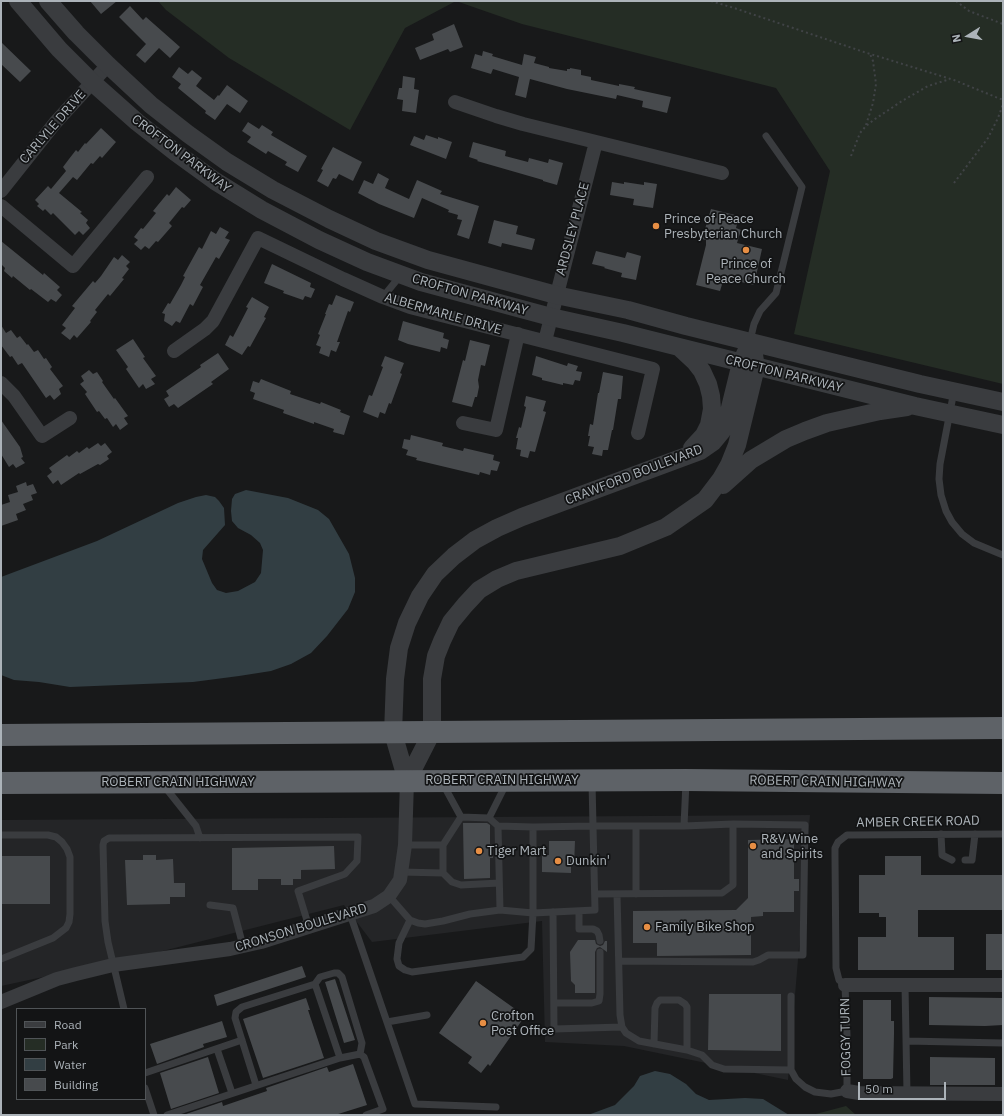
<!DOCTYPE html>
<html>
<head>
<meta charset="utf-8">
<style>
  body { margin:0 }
  #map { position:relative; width:1004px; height:1116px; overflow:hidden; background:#18191a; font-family:"IBM Plex Sans",sans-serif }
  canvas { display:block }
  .frame { position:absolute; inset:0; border:2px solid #acb3b9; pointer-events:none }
  .legend { position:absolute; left:16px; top:1008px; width:130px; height:92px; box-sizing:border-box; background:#131415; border:1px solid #505457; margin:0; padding:5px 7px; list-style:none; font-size:12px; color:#acb3b9 }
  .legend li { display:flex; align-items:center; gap:8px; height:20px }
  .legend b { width:20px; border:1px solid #505457 }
  .north { position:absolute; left:948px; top:16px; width:40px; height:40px; -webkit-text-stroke:3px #131415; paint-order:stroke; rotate:259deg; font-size:11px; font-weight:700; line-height:16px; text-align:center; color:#acb3b9 }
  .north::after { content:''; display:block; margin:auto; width:14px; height:18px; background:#acb3b9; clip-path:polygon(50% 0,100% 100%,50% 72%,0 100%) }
  .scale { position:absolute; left:858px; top:1082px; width:88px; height:18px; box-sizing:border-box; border:2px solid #acb3b9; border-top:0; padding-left:5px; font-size:12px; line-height:14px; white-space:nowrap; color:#acb3b9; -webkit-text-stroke:3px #131415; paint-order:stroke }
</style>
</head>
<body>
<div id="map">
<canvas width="1004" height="1116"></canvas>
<div class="frame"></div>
<ul class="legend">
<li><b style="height:5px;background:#3a3c3f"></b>Road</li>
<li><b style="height:11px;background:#252d25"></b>Park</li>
<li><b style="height:11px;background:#323e43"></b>Water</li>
<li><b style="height:11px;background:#474a4d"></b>Building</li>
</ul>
<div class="north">N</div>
<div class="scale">50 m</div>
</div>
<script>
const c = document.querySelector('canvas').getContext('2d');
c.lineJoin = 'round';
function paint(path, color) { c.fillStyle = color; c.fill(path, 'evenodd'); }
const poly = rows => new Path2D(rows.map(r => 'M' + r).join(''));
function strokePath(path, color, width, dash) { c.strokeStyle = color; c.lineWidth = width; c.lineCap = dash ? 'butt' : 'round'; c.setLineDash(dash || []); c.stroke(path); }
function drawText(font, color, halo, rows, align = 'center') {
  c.font = font + ' "IBM Plex Sans",sans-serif'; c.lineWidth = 3.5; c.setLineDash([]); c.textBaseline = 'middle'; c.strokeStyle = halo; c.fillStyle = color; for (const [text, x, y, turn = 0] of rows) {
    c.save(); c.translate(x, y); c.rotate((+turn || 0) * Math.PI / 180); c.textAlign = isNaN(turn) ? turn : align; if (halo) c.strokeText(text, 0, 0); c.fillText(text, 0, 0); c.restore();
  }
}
paint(poly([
  [810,815,788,1080,624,1046,545,1042,542,921,372,942,344,905,155,953,1,986,1,820]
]), '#242527');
paint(poly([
  [158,1,1003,1,1003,384,794,334,830,171,776,88,522,24,456,1,405,28,350,130,229,58,166,10],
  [846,1106,856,1115,812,1115]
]), '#252d25');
paint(poly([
  [246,490,288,498,318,510,329,519,349,554,355,578,355,592,348,609,327,636,311,653,291,664,271,671,239,676,193,682,70,687,39,682,14,680,1,675,1,577,97,541,178,503,196,497,206,495,215,497,219,501,224,508,225,525,203,550,202,559,212,583,217,590,226,593,238,591,255,582,261,573,263,550,260,543,251,535,238,528,232,521,231,511,232,499,235,494],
  [655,1071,670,1074,686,1084,696,1094,709,1100,745,1098,763,1099,789,1115,588,1115,615,1105,634,1086,640,1076]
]), '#323e43');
paint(poly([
  [90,1,117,1,101,14],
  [130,6,143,20,146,17,180,47,170,58,159,48,145,63,136,55,146,44,119,17],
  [454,24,463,47,450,52,448,49,420,60,415,48,434,40,432,34],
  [1,42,31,71,20,82,1,64],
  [483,51,493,54,492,56,522,65,524,54,536,57,534,63,549,67,549,68,567,71,567,69,570,69,570,68,581,70,581,75,591,77,591,80,619,86,619,84,635,87,634,89,671,97,667,113,642,107,643,101,617,95,616,99,567,89,530,79,526,98,515,95,519,77,493,69,491,74,471,68,475,54,482,56],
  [179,67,188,74,192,70,202,78,196,86,214,100,218,95,219,96,227,85,248,101,240,113,227,104,215,120,205,113,206,111,178,88,181,84,172,77],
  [403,76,415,78,414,89,419,90,416,113,402,111,403,100,397,99,399,88,402,88],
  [248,122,259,129,262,125,273,132,271,135,307,156,298,172,285,165,287,162,268,151,266,154,247,142,251,137,242,131],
  [101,128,116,142,102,158,100,156,93,164,91,163,77,180,73,177,59,193,82,212,80,213,88,220,86,223,90,228,83,235,79,231,75,235,53,213,51,215,45,209,43,211,37,206,39,204,35,200,48,186,51,189,66,171,63,167,69,159,76,150,78,152,85,143,86,144],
  [426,135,438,139,438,137,452,142,446,159,410,145,414,136,424,140],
  [473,142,506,151,505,156,528,162,529,158,548,163,549,159,563,163,557,185,543,181,543,180,477,161,478,160,469,157],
  [333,147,362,162,353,181,339,174,336,179,333,178,328,187,317,181,323,170,321,169],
  [378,173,389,179,385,188,409,199,417,180,442,191,440,194,479,206,469,239,457,235,462,220,457,219,458,215,448,212,449,210,422,198,414,218,379,204,358,193,364,180,373,184],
  [612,182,624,184,624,182,644,185,644,182,657,184,653,208,633,205,634,199,610,195],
  [176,187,191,200,184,208,182,207,169,223,172,226,158,242,156,241,149,249,145,246,141,250,134,244,138,240,134,237,141,228,143,229,156,213,153,211,167,194,169,196],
  [711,209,739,216,736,228,741,230,737,243,762,249,754,285,724,278,720,291,696,285,706,245,706,240,702,239],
  [494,220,518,226,516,234,535,239,532,250,502,243,501,247,488,243],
  [220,227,229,232,225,238,230,240,219,259,216,257,200,285,203,287,193,306,190,304,180,323,176,321,172,326,164,321,165,314,162,313,168,303,170,304,181,285,185,277,183,276,199,247,202,249,211,231,216,234],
  [1,241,43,275,44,273,60,287,57,290,62,295,56,302,51,299,48,302,31,289,30,290,13,276,12,278,4,271,5,268,1,264],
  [596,251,625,258,627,252,641,256,636,280,621,277,622,273,604,268,605,267,592,264],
  [122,255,130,262,126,266,129,269,122,278,124,279,110,296,108,294,95,310,97,312,90,321,91,322,77,338,74,335,70,340,61,333,66,328,62,325,75,308,72,306,93,281,95,283,101,276,114,257,118,260],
  [272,264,311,283,310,287,315,289,311,298,305,296,303,300,283,293,284,291,264,283],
  [336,295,354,302,350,312,348,311,337,342,340,342,336,352,331,350,329,357,319,353,321,347,316,345,320,335,318,334,326,314,325,314,329,304,332,305],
  [252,297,269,307,264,317,266,318,250,347,248,346,242,355,225,345,230,335,233,337,248,308,246,307],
  [403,321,444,333,443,338,449,340,447,349,441,347,440,352,408,344,398,340],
  [1,325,6,333,11,330,17,338,20,336,27,345,28,344,34,352,38,350,44,359,46,358,52,367,50,369,63,386,59,389,61,394,54,400,50,395,46,398,22,363,18,365,12,356,10,357,1,345],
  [133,339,145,357,143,358,156,376,151,379,155,384,146,389,143,384,139,388,126,369,128,367,116,350],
  [470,340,490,345,485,366,481,365,478,380,479,387,477,397,475,397,472,407,452,402,463,360,465,361],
  [218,353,229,369,211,382,213,384,178,408,174,404,169,407,164,399,169,396,166,391,201,367,200,365],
  [385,356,404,363,400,373,402,374,391,404,389,403,385,414,380,412,378,418,363,412,369,395,372,396,383,367,381,366],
  [536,356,567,366,568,363,578,366,576,371,582,372,580,381,575,380,573,385,563,383,563,385,542,380,542,378,532,375],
  [89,370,93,374,97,372,103,381,102,382,114,399,115,398,128,416,124,418,128,424,120,430,116,424,113,427,107,418,105,419,99,411,97,412,85,394,87,392,80,384,84,381,81,376],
  [603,372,623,376,621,399,618,399,613,430,612,430,608,450,603,450,602,456,592,454,594,447,588,446,590,436,588,436,590,424,593,425,598,393,599,393],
  [261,379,291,391,290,394,320,404,321,402,341,410,340,412,350,416,344,435,333,432,334,429,314,422,314,424,283,413,284,410,253,399,255,393,250,391,253,381,259,383],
  [526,396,546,401,543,411,546,412,535,452,530,451,528,458,520,456,521,450,516,449,518,438,516,438,519,427,521,428,526,407,524,406],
  [1,420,20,447,23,457,21,458,25,463,16,468,13,464,9,467,1,454],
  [411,435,443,443,442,446,463,451,464,448,494,455,493,460,500,462,497,471,491,470,490,475,480,472,479,475,416,460,417,458,406,455,408,450,402,448,404,439,410,440],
  [98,443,101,446,105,443,112,452,107,456,109,459,100,465,98,464,80,474,79,473,61,485,58,480,53,484,47,476,52,472,49,468,67,455,69,457,77,451,79,453,87,447,89,449],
  [26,482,27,486,33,484,37,493,31,495,33,500,23,504,26,510,16,514,18,520,1,526,1,505,10,502,8,495,18,492,16,486],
  [463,823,487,823,490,825,490,844,492,844,493,858,490,858,490,878,464,879],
  [794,839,794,879,799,879,799,891,794,891,794,912,763,912,763,916,751,917,751,955,657,956,657,943,633,943,633,911,736,910,748,898,748,840],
  [549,841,575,841,574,866,571,866,571,873,542,872,542,855,549,855],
  [334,846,335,869,301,870,301,879,293,879,293,885,281,885,281,879,258,879,258,890,232,890,232,848],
  [143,855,156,855,156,860,173,859,174,883,185,883,185,897,170,897,170,904,127,905,125,860,143,860],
  [1,856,50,856,50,904,1,904],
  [885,856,921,856,921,875,1003,875,1003,910,918,910,918,937,954,937,954,970,858,970,858,937,886,937,886,917,879,917,879,913,859,913,859,875,885,875],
  [986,934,1003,934,1003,970,986,970],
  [578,940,595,940,596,944,600,946,603,945,605,941,607,941,607,952,600,947,597,948,595,952,595,993,575,993,575,985,571,981,570,952],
  [302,966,306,977,217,1006,214,995],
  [335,979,355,1040,344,1043,325,982],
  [476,981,525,1016,490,1066,488,1064,481,1073,468,1063,472,1057,439,1033,441,1030],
  [709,994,781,994,781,1051,708,1050],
  [929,997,1003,998,1003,1025,985,1026,929,1025],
  [306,998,310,1010,308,1010,324,1058,263,1078,243,1019],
  [863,1000,891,1000,891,1021,894,1021,894,1034,893,1078,891,1079,863,1079],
  [222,1021,227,1037,203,1044,204,1047,157,1064,150,1044],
  [208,1057,219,1093,171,1109,160,1073],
  [930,1057,995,1058,995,1085,930,1085],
  [353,1064,367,1105,335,1115,183,1115,222,1102,223,1106,267,1091,266,1088,327,1067,329,1072]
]), '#474a4d');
strokePath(poly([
  [711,1,734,8,864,52,954,80,1003,100],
  [956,1,969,11,1003,24],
  [866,125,873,103,876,84,873,61,870,54],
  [851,156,860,133,866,126,875,119,902,101,928,86,950,79],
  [954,183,988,138,998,118,1003,104]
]), '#404346', 2, [2, 3]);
strokePath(poly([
  [383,297,400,276],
  [750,341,754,324,760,311,776,293,802,187,766,136],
  [954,391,940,464,939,479,941,495,946,511,952,522,962,534,974,543,1003,555],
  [443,784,461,817],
  [165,787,196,826,200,838],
  [489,818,506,784],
  [498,826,500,910],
  [636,826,636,894],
  [684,826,686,782],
  [941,834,942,855,952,860],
  [1,835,48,835,56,837,62,842,67,849,70,857,70,914,69,922,66,928,53,938,1,959],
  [405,845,443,845,461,817,489,818,498,826,533,827],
  [443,845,443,873],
  [965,860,972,860,975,834],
  [401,872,443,873,452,882,461,885,499,883],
  [595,894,722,893,733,885,733,824],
  [617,894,620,1015,622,1027,626,1033,639,1041,687,1050,702,1055,712,1065,724,1069,791,1070],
  [389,896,410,920,418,923,425,924,443,921,470,914,500,910,533,913,533,827,593,826,592,782],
  [210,905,233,908,243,946],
  [579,911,579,929,593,929,597,931,599,935,600,941],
  [553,912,554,1029,622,1027],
  [350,914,415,1104,496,1107],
  [410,920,399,943,397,959,399,966,405,970,412,972,523,957,531,949,533,913,595,910,593,826,684,826,733,824,805,825,803,955,768,955,759,960,753,962,619,961],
  [315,984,320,977,334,973,338,973,342,977,362,1043,360,1054],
  [905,985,907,1093],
  [791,996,791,1070,796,1079,805,1087,815,1092,831,1094,847,1091,847,1035,845,985,839,980,836,968,835,857,835,848,838,842,847,835,852,835,1003,834],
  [554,1003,592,1003,599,1001,600,994,600,952],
  [124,1009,108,942,105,921,103,845,104,841,109,838,358,837,357,861,345,874,298,891,309,927],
  [387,1022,427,1015],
  [906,1041,1003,1043],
  [654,1044,655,1008,657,1003,660,1000,679,1000,685,1004,687,1007,687,1050],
  [217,1049,232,1093],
  [145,1073,242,1040],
  [256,1085,235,1018,236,1012,242,1007,315,984,340,1058],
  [145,1088,154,1115],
  [167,1115,340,1058,360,1054,364,1057,383,1109,366,1115]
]), '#3a3c3f', 7);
strokePath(poly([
  [455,102,496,116,523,124,722,173],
  [1,191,55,123,108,65],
  [1,206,73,266,147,177],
  [545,341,596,142],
  [174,351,205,329,213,321,258,238,343,279,383,297,410,307,653,369,638,433],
  [1,383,14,396,42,436,70,418],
  [463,423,496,430,518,334],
  [845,985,1003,985],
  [1,1002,57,979,76,974,113,965,230,949,261,942,374,906,389,896,400,880,405,845,407,781],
  [847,1091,859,1093,1003,1094]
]), '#3a3c3f', 14);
strokePath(poly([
  [18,1,59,49,92,82,137,122,175,152,215,181,262,210,319,240,367,262,421,282,551,317,623,333,915,406,1003,425],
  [48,1,76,33,108,65,151,105,188,134,227,162,273,190,329,219,376,241,428,260,556,295,628,310,686,326,920,384,1003,402],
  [681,349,695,362,702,371,708,384,711,396,712,409,709,425,704,435,692,448],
  [723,485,751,460,786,439,805,431,827,423,880,411,907,407],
  [407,781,393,733,395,679,399,648,407,623,420,596,435,574,454,556,475,540,497,528,522,517,700,451,713,442,722,431,727,420,741,363,746,352],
  [407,781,432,732,432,679,436,656,442,641,451,622,465,605,479,590,497,579,516,571,620,546,666,527,705,500,721,479,729,465,737,445,756,367,754,355]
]), '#3a3c3f', 18);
strokePath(poly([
  [1,735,1003,728],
  [1,783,686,780,1003,783]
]), '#5e6267', 22);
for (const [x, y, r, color] of [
  [656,226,4,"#e78e44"],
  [746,250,4,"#e78e44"],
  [753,846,4,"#e78e44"],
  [479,851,4,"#e78e44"],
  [558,861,4,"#e78e44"],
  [647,927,4,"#e78e44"],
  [483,1023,4,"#e78e44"]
]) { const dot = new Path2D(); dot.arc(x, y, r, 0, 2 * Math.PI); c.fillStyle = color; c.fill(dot); strokePath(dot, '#131415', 1.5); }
drawText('13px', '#acb3b9', '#131415', [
  ["CARLYLE DRIVE",53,127,-49],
  ["CROFTON PARKWAY",181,154,37],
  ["ARDSLEY PLACE",573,229,-75],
  ["CROFTON PARKWAY",470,295,16],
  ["ALBERMARLE DRIVE",443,314,16],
  ["CROFTON PARKWAY",784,374,14],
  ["CRAWFORD BOULEVARD",634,475,-21],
  ["ROBERT CRAIN HIGHWAY",502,780],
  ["ROBERT CRAIN HIGHWAY",178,782],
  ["ROBERT CRAIN HIGHWAY",826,782,1],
  ["AMBER CREEK ROAD",918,822,-1],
  ["CRONSON BOULEVARD",301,928,-17],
  ["FOGGY TURN",846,1037,-91]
]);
drawText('13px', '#acb3b9', '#131415', [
  ["Prince of Peace",664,219],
  ["Presbyterian Church",664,234],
  ["Prince of",746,264,"center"],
  ["Peace Church",746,279,"center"],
  ["R&V Wine",761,839],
  ["and Spirits",761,854],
  ["Tiger Mart",487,851],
  ["Dunkin'",566,861],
  ["Family Bike Shop",655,927],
  ["Crofton",491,1016],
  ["Post Office",491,1031]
], 'left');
</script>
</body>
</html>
